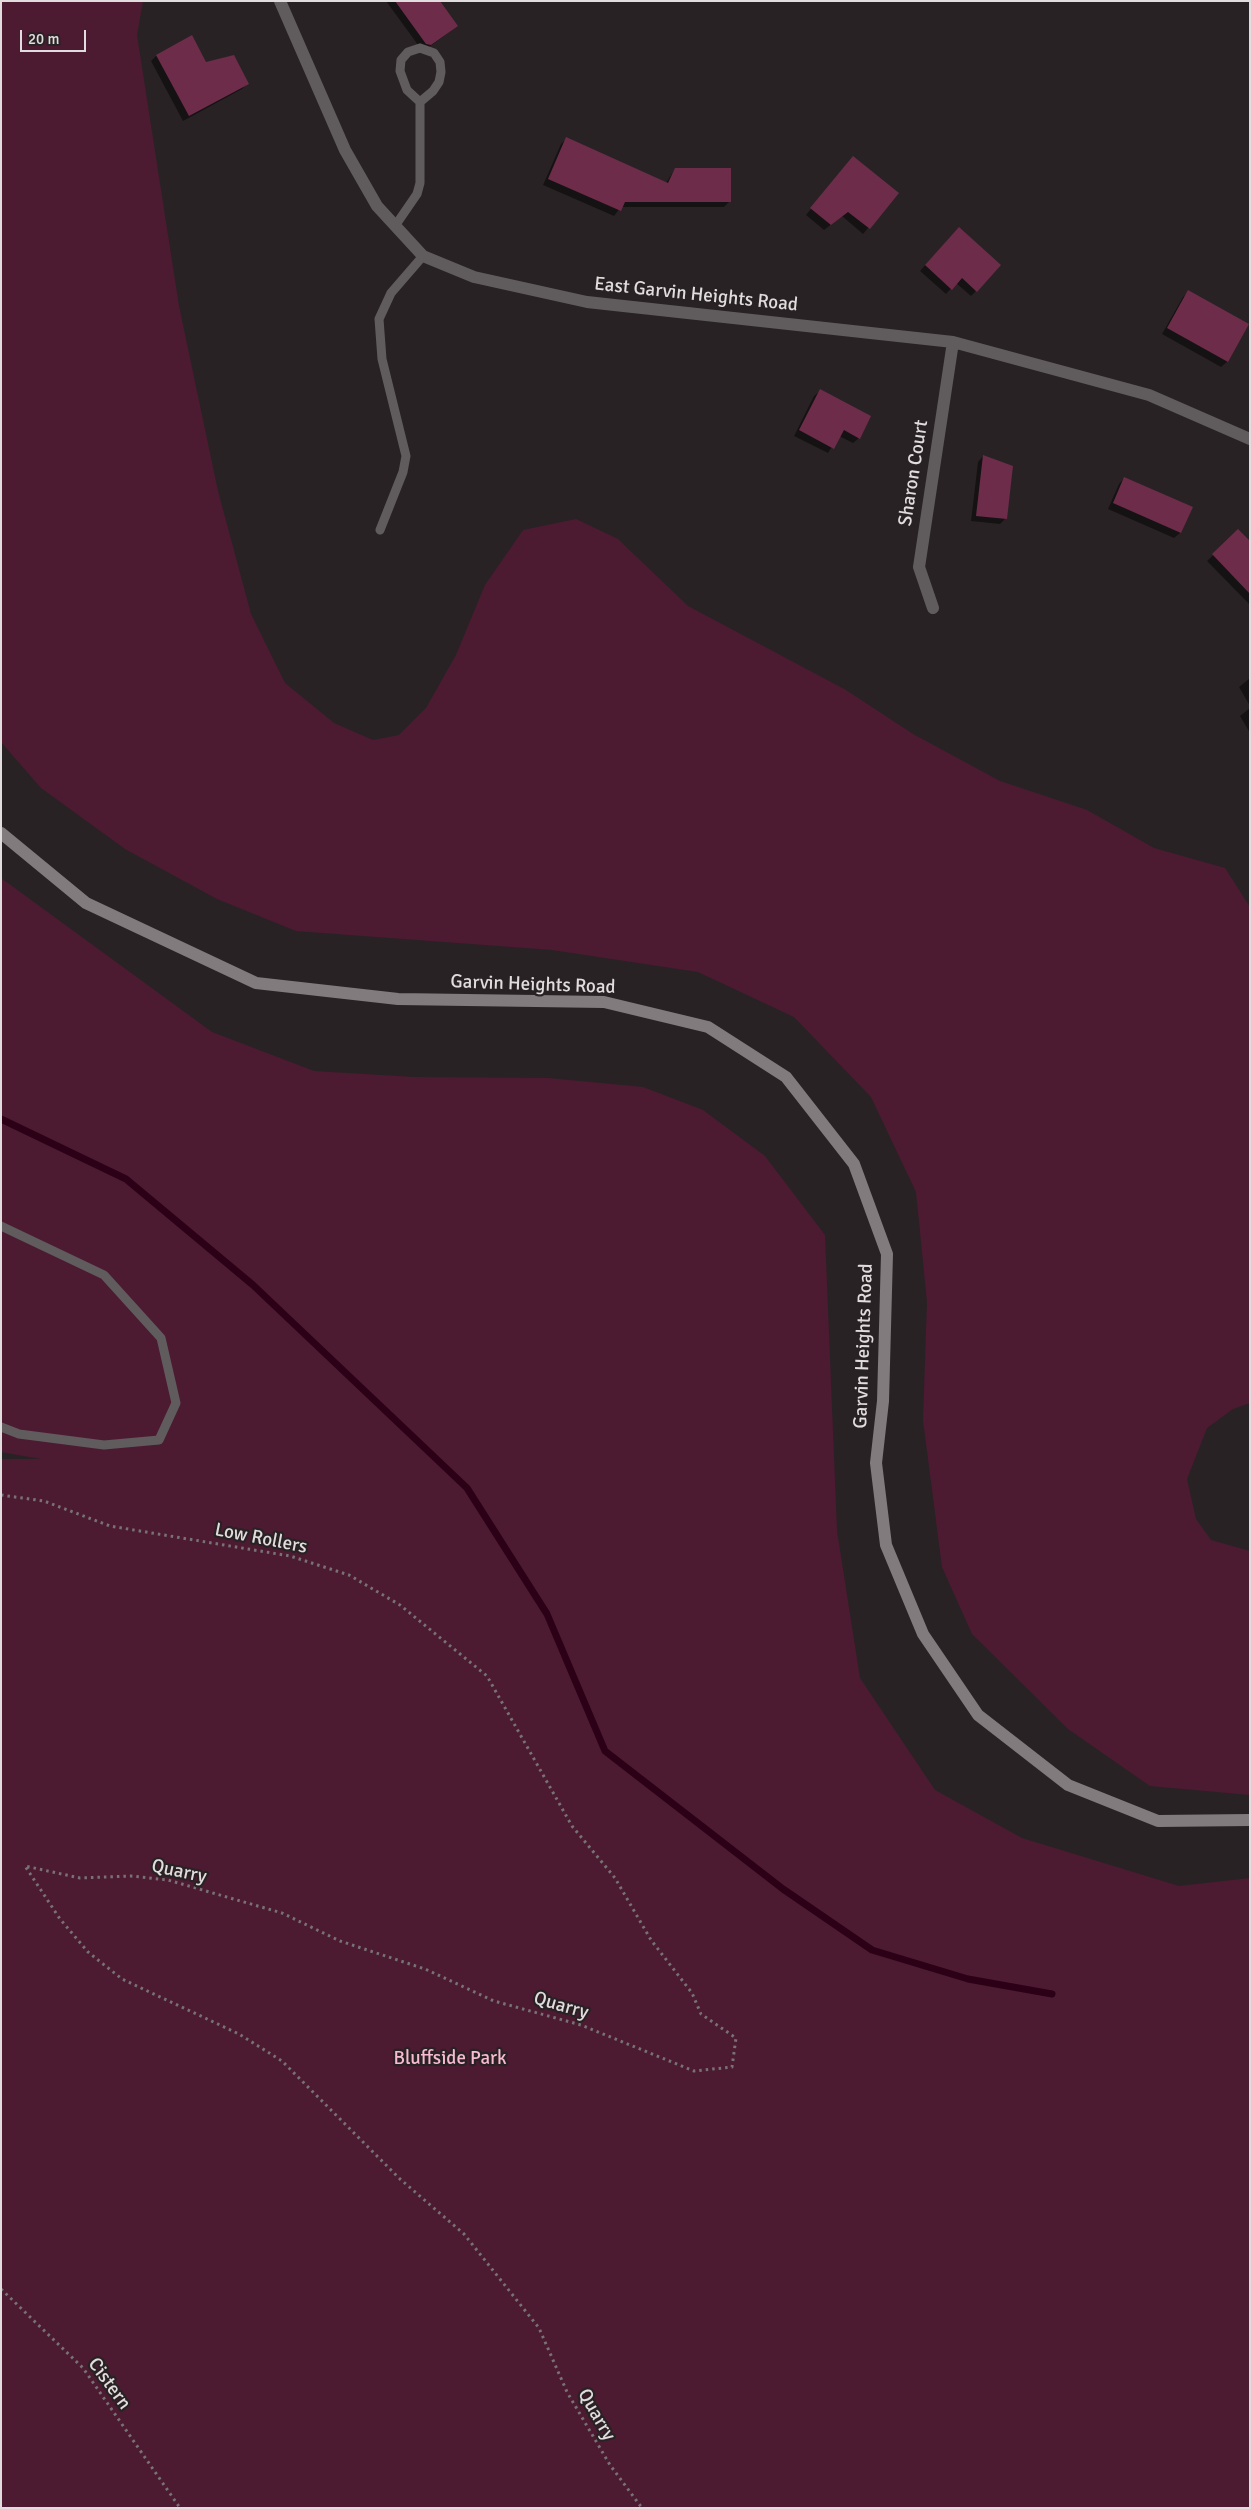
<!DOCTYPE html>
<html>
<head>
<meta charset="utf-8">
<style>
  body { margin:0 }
  #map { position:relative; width:1251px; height:2509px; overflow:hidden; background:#292224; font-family:Signika,sans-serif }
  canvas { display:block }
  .frame { position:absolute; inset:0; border:2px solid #e1dcdd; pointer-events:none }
  .scale { position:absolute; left:20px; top:30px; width:66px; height:22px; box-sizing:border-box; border:2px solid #e1dcdd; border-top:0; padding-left:6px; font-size:15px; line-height:18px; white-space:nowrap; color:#e1dcdd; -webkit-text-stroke:4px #292224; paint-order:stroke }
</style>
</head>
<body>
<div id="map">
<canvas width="1251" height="2509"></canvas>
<div class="frame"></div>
<div class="scale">20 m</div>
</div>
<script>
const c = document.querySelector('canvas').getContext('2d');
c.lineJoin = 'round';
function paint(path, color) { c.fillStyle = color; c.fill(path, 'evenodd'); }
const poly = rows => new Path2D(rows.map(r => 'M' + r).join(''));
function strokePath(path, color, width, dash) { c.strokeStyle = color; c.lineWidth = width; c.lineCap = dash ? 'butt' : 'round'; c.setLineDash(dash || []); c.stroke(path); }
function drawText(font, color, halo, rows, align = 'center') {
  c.font = font + ' Signika,sans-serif'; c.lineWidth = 4.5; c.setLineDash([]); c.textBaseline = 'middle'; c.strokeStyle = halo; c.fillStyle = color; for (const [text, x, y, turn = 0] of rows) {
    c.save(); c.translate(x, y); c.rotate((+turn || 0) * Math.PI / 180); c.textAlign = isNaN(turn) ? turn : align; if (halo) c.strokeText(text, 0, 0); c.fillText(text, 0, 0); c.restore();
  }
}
paint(poly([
  [1,1,143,1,137,35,179,306,218,491,251,614,285,683,334,723,373,740,399,735,426,708,456,655,485,585,523,530,576,519,618,539,688,606,846,690,913,734,1000,781,1087,810,1154,848,1225,868,1250,907,1250,1403,1233,1409,1207,1428,1187,1479,1196,1519,1211,1540,1250,1551,1250,1795,1150,1786,1068,1729,972,1634,942,1567,923,1420,927,1302,916,1192,871,1097,794,1017,698,972,552,950,296,931,217,899,125,849,41,788,1,742],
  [1,878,212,1032,314,1071,414,1077,548,1078,643,1087,703,1110,765,1156,825,1235,837,1531,860,1678,935,1790,1022,1838,1179,1886,1250,1878,1250,2508,1,2508,1,1459,41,1459,1,1452]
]), '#4c1b31');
paint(poly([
  [386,1,439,1,451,31,425,50,421,49],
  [156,56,205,63,247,84,242,89,183,121,151,61],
  [566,139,666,183,675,169,730,201,724,207,621,207,614,216,543,185,561,144],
  [848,163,897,194,863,234,842,216,824,230,806,215],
  [953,234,976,291,971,296,956,283,946,294,920,271],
  [1188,292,1247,325,1227,362,1221,367,1162,334,1183,297],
  [820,391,859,438,853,443,839,436,828,453,794,436,814,396],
  [983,456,1005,519,1000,524,971,521,978,462],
  [1124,478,1191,508,1180,533,1174,538,1108,509,1119,484],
  [1238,531,1250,543,1250,605,1207,561],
  [1250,678,1250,706,1239,687],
  [1250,708,1250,733,1240,716]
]), '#0007');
strokePath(poly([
  [1,1119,126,1179,253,1285,467,1488,547,1614,605,1751,783,1889,872,1950,968,1979,1052,1994]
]), '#2c0016', 7);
paint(poly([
  [395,1,440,1,458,26,431,45,426,44],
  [192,35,206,62,234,55,249,84,189,116,156,55],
  [566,137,668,183,675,168,731,168,731,202,625,202,621,211,548,179],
  [853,156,899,193,870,229,848,212,831,225,810,208],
  [959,227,1001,265,977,292,962,278,952,290,925,265],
  [1188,290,1249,324,1228,362,1167,328],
  [820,389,871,416,860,439,844,430,834,449,799,430],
  [983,455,1013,466,1007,519,976,516],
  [1124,477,1193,507,1181,533,1113,503],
  [1238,529,1250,541,1250,594,1212,554]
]), '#6d2c49');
strokePath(poly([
  [1,1495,44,1501,110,1526,290,1556,349,1575,400,1605,487,1676,572,1826,615,1878,651,1940,692,1993,701,2014,736,2038,732,2067,694,2071,581,2025,494,2001,425,1969,340,1941,282,1913,168,1880,131,1876,80,1878,25,1866,60,1919,88,1952,122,1979,239,2034,282,2061,400,2179,464,2234,539,2328,567,2392,610,2465,642,2508],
  [1,2289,83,2368,180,2508]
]), '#787274', 3, [2.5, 4]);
strokePath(poly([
  [420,48,434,53,440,62,441,72,439,82,433,91,420,102,407,90,400,71,401,60,408,52,420,48],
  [395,226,417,194,420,183,420,102],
  [380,530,403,472,406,456,382,359,379,319,391,293,423,256],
  [1,1226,104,1275,161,1338,176,1403,159,1440,104,1445,19,1434,1,1427]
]), '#605c5d', 9);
strokePath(poly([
  [280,1,345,150,377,206,423,256,474,277,587,302,953,342,1149,395,1250,439],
  [933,608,919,567,953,342]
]), '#605c5d', 12);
strokePath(poly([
  [1,833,86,903,256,983,398,999,604,1002,708,1027,786,1077,854,1164,887,1254,883,1401,876,1463,886,1545,923,1634,978,1715,1068,1785,1158,1821,1250,1820]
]), '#817b7d', 12);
drawText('19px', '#e1dcdd', '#292224', [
  ["East Garvin Heights Road",696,295,6],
  ["Sharon Court",914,473,-81],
  ["Garvin Heights Road",533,985,2],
  ["Garvin Heights Road",864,1346,-88],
  ["Low Rollers",261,1539,11],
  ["Quarry",179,1872,12],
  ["Quarry",561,2006,16],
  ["Cistern",109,2384,54],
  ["Quarry",596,2415,60]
]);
drawText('19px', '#f8bad1', '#292224', [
  ["Bluffside Park",450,2059]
]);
</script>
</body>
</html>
